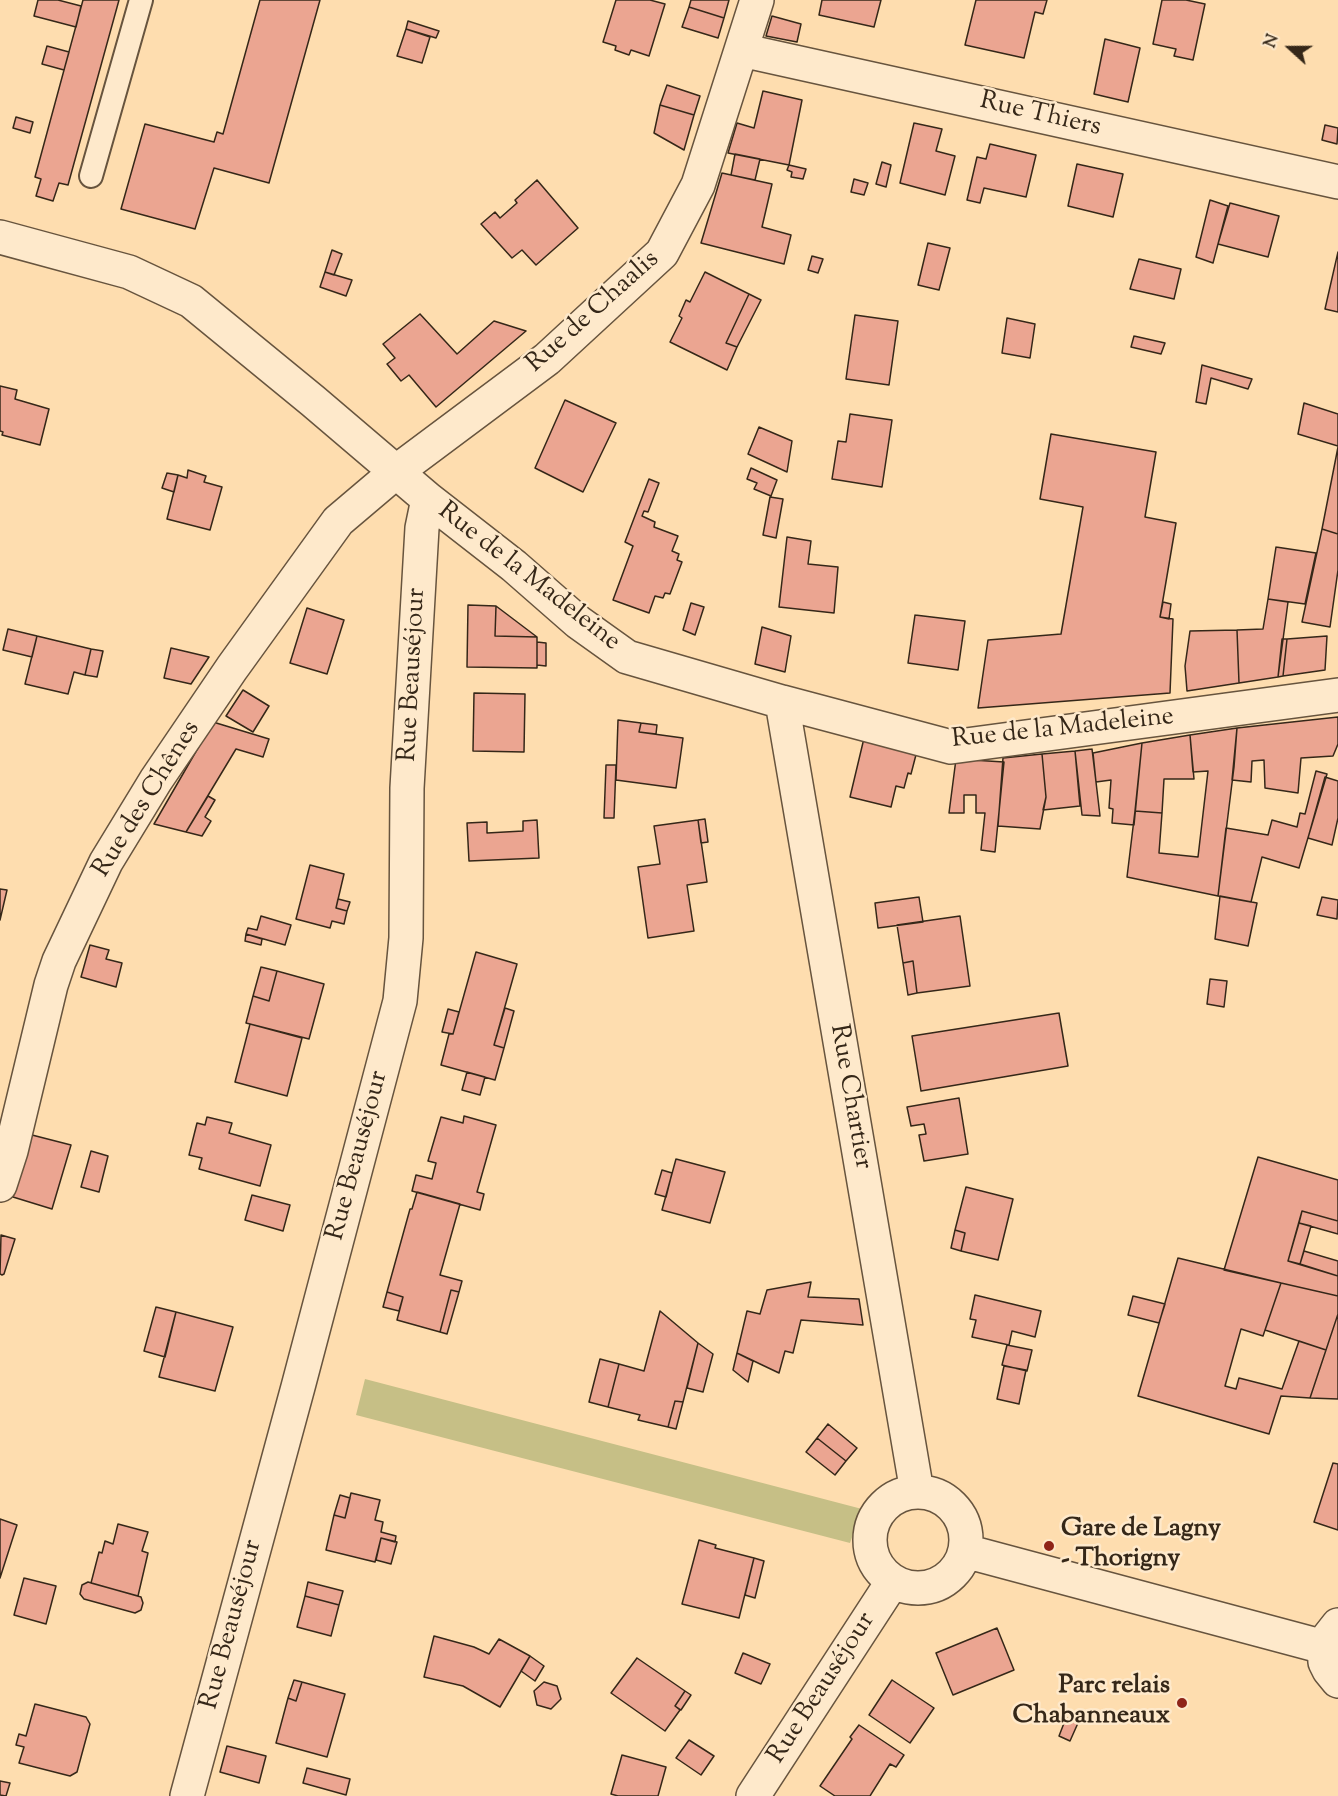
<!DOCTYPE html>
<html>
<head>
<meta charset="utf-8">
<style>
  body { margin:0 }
  #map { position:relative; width:1338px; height:1796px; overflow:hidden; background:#feddaf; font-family:"Sorts Mill Goudy",serif }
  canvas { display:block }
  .north { position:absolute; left:1260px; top:18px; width:60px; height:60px; -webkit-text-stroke:4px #fee9cb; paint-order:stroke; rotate:291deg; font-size:16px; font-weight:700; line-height:24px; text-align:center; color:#352718 }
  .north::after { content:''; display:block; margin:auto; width:21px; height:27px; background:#352718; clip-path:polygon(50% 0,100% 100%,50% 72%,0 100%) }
</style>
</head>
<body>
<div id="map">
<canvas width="1338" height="1796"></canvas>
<div class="north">N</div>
</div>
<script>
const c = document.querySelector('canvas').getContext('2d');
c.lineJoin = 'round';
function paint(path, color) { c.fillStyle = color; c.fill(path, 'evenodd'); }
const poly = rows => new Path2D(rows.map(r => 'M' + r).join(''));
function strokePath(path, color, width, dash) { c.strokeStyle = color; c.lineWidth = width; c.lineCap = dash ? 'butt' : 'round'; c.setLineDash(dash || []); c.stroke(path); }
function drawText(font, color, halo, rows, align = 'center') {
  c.font = font + ' "Sorts Mill Goudy",serif'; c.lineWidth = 5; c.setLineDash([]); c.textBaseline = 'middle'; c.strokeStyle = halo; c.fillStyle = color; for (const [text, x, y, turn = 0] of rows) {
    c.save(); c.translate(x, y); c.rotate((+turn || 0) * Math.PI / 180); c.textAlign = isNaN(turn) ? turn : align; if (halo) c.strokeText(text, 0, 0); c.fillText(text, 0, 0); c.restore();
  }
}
paint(poly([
  [365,1379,862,1509,850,1543,356,1415]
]), '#c6bf86');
const building = poly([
  [38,0,58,0,81,6,76,27,34,16,38,0],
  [83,0,119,0,68,185,59,183,53,201,36,196,41,179,35,177,83,0],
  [260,0,320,0,269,183,214,168,195,229,121,209,145,124,214,142,217,132,223,134,260,0],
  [616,0,650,0,665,4,649,56,631,50,629,55,615,50,616,46,603,42,616,0],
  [691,0,729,0,724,18,689,7,691,0],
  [822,0,881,0,874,27,819,15,822,0],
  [976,0,1047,0,1043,14,1035,12,1024,58,965,45,976,0],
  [1162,0,1186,0,1205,4,1193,60,1174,56,1176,49,1153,44,1162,0],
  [689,7,724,18,718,38,682,27,689,7],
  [772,16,801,24,797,42,766,36,772,16],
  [408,21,439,31,436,38,406,29,408,21],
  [406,29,430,37,422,63,397,56,406,29],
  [1105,39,1140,48,1128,102,1094,94,1105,39],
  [47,46,69,52,64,70,42,64,47,46],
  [667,85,700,96,694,115,660,105,667,85],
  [763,91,802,100,789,165,728,153,737,123,754,128,763,91],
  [660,105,694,115,684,150,654,133,660,105],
  [16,117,33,122,30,133,13,128,16,117],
  [914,123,942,129,936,151,955,156,945,195,900,183,914,123],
  [1325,125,1338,128,1337,144,1322,140,1325,125],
  [990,144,1036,155,1026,197,984,188,980,203,967,200,977,157,986,159,990,144],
  [735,154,760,159,755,180,731,175,735,154],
  [882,162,891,165,886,187,876,184,882,162],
  [1077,164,1123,174,1113,217,1068,206,1077,164],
  [789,165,806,169,803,179,791,177,792,172,787,170,789,165],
  [722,173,772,184,762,227,791,235,784,264,701,243,722,173],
  [854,179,868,183,864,195,851,192,854,179],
  [537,180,578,228,536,265,522,250,512,258,481,224,495,212,500,218,517,203,515,200,537,180],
  [1210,200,1228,206,1213,263,1196,257,1210,200],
  [1230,203,1279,216,1268,257,1218,244,1230,203],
  [928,243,950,248,939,290,918,285,928,243],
  [332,250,342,254,334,275,325,272,332,250],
  [1338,252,1338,312,1325,309,1338,252],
  [812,256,823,259,818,273,808,270,812,256],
  [1139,259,1181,269,1174,299,1130,289,1139,259],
  [325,272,352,280,346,296,320,287,325,272],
  [705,272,749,294,726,343,737,347,727,370,670,342,682,318,679,316,686,300,690,302,705,272],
  [749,294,761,300,737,347,726,343,749,294],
  [420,314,457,354,494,321,526,331,436,407,409,375,401,381,387,364,395,358,383,344,420,314],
  [855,315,898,321,889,385,846,379,855,315],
  [1007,318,1035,324,1030,358,1002,353,1007,318],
  [1134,336,1165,343,1161,354,1131,347,1134,336],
  [1202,365,1252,379,1248,389,1211,378,1206,404,1196,402,1202,365],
  [0,386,17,390,15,399,49,409,40,445,2,435,3,432,0,431,0,386],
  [565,400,616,423,583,492,535,468,565,400],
  [1304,403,1338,414,1338,446,1298,434,1304,403],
  [850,414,892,420,882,487,832,479,838,441,846,442,850,414],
  [759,427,792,441,787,472,748,454,759,427],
  [1051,434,1156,452,1145,517,1176,523,1160,617,1173,619,1170,693,978,708,988,640,1061,634,1083,507,1040,499,1051,434],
  [1338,447,1338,534,1322,529,1338,447],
  [751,468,777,480,771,496,754,489,757,483,747,479,751,468],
  [188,470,206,476,204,482,222,487,210,530,167,519,178,475,187,478,188,470],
  [167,473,178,475,174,492,162,488,167,473],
  [649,479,659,483,648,512,644,511,642,516,655,522,654,527,678,536,672,551,679,554,677,560,682,562,670,594,665,593,663,598,655,596,649,613,613,600,633,546,625,542,649,479],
  [770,497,783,499,776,538,763,535,770,497],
  [1322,529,1338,534,1338,570,1330,627,1302,622,1322,529],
  [787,537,811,541,808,564,838,567,834,613,779,607,787,537],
  [1276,547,1316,553,1305,604,1268,599,1276,547],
  [1268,599,1288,602,1278,677,1239,683,1237,630,1263,629,1268,599],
  [1163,602,1171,604,1169,619,1160,617,1163,602],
  [691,603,704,607,695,635,683,630,691,603],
  [468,605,496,606,495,636,537,637,537,668,467,667,468,605],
  [496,606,537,637,495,636,496,606],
  [307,608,344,620,327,674,290,663,307,608],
  [915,615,965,621,958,670,908,663,915,615],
  [762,627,791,636,785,672,755,664,762,627],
  [8,629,37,636,32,657,3,650,8,629],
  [1237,630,1239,683,1187,691,1185,666,1190,631,1237,630],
  [37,636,91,649,85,675,74,672,68,694,25,684,37,636],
  [1327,636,1325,670,1283,676,1287,639,1327,636],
  [1282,639,1287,639,1283,676,1278,677,1282,639],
  [537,642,546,643,546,666,537,665,537,642],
  [171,648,209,657,191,684,164,678,171,648],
  [91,649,103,651,97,677,85,675,91,649],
  [243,690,269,706,253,732,226,716,243,690],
  [474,693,525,694,524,752,473,751,474,693],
  [1338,717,1338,744,1333,756,1301,758,1298,793,1265,788,1264,760,1252,761,1251,782,1232,780,1237,728,1338,717],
  [618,720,641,723,639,732,683,738,676,788,616,780,618,720],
  [213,722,269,739,263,757,236,749,186,832,154,824,213,722],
  [641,723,657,725,656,734,639,732,641,723],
  [1237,728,1234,767,1218,896,1127,877,1135,811,1162,813,1159,853,1198,857,1208,771,1193,772,1190,735,1237,728],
  [865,734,918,747,911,774,908,773,904,788,896,786,891,807,850,797,865,734],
  [1190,735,1194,779,1164,779,1162,813,1135,811,1142,743,1190,735],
  [1142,743,1134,825,1112,823,1113,809,1109,808,1111,780,1096,782,1093,753,1142,743],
  [1092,749,1096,782,1100,816,1082,815,1075,751,1092,749],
  [1075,751,1080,806,1043,810,1046,797,1042,754,1075,751],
  [1042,754,1046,797,1040,829,998,826,1003,758,1042,754],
  [956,759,1004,762,995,852,981,850,985,813,976,813,976,795,964,795,964,813,949,813,956,759],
  [606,765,616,765,614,818,604,818,606,765],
  [1316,771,1327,774,1299,868,1262,857,1251,902,1218,896,1226,828,1268,835,1272,820,1297,827,1300,813,1305,814,1316,771],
  [1325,777,1338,781,1338,818,1332,845,1308,838,1325,777],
  [208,796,215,800,205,817,211,821,202,836,186,832,208,796],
  [705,819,708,842,701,843,698,820,705,819],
  [537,820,539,858,469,861,467,823,487,822,487,833,523,831,523,821,537,820],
  [698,820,707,882,687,885,694,931,648,938,638,867,660,864,654,826,698,820],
  [310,865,344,874,336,908,347,911,344,924,332,921,330,928,296,919,310,865],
  [0,889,7,890,0,920,0,889],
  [1220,896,1257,903,1248,946,1215,939,1220,896],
  [919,897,923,922,878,928,875,903,919,897],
  [1322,897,1338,900,1337,919,1317,915,1322,897],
  [338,899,350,902,347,911,336,908,338,899],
  [261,916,291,925,285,945,246,934,248,928,257,930,261,916],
  [960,916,970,986,917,993,913,961,903,963,897,925,960,916],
  [246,934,262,939,261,945,245,941,246,934],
  [90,945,109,950,106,959,122,963,116,987,81,977,90,945],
  [476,952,517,964,494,1045,504,1048,495,1080,441,1065,449,1034,453,1034,476,952],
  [913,961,917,993,908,995,903,963,913,961],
  [261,967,277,971,269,1001,253,996,261,967],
  [277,971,324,984,309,1039,246,1023,253,996,269,1001,277,971],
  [1210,979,1227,981,1224,1007,1207,1004,1210,979],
  [505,1008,514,1011,504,1048,494,1045,505,1008],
  [448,1009,459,1012,453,1034,442,1032,448,1009],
  [1059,1013,1068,1066,921,1091,912,1036,1059,1013],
  [250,1024,302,1038,287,1096,235,1082,250,1024],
  [467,1072,485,1077,480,1095,462,1090,467,1072],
  [959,1098,968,1154,924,1161,919,1135,926,1134,924,1124,911,1126,907,1107,959,1098],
  [464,1116,496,1125,477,1192,484,1194,480,1210,412,1191,416,1175,432,1179,436,1163,428,1161,441,1117,463,1123,464,1116],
  [207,1117,232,1123,229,1133,271,1145,260,1186,199,1169,202,1158,189,1155,197,1123,205,1125,207,1117],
  [32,1135,71,1145,52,1209,13,1197,32,1135],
  [91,1151,108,1156,99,1192,81,1187,91,1151],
  [1258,1157,1338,1180,1338,1221,1302,1211,1288,1261,1338,1276,1338,1296,1224,1270,1258,1157],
  [676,1159,725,1172,710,1223,662,1210,676,1159],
  [662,1170,672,1173,666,1197,655,1194,662,1170],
  [966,1187,1013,1199,998,1260,961,1251,965,1233,955,1230,966,1187],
  [417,1192,460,1204,440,1275,462,1281,459,1292,451,1290,440,1332,397,1320,403,1297,387,1292,410,1209,412,1209,417,1192],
  [252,1195,290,1205,283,1231,245,1220,252,1195],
  [1302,1211,1338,1221,1338,1234,1299,1223,1302,1211],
  [1299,1223,1311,1226,1300,1264,1288,1261,1299,1223],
  [955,1230,965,1233,961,1251,951,1248,955,1230],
  [1,1235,15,1239,4,1274,2,1275,0,1274,1,1235],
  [1304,1251,1338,1261,1338,1276,1300,1264,1304,1251],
  [1178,1258,1281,1283,1263,1336,1241,1329,1225,1386,1236,1389,1239,1378,1282,1389,1299,1341,1326,1350,1310,1398,1281,1396,1269,1434,1138,1396,1178,1258],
  [811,1282,808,1297,859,1299,863,1325,801,1320,793,1353,785,1351,779,1373,737,1353,747,1311,760,1314,767,1290,811,1282],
  [1281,1283,1338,1296,1338,1314,1326,1350,1265,1330,1281,1283],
  [451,1290,459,1292,447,1334,440,1332,451,1290],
  [387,1292,403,1297,399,1311,383,1307,387,1292],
  [975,1295,1041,1311,1035,1337,1012,1331,1009,1345,972,1337,976,1320,970,1319,975,1295],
  [1133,1296,1165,1304,1159,1323,1128,1315,1133,1296],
  [156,1307,176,1312,165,1357,144,1351,156,1307],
  [660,1311,698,1343,683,1402,675,1401,668,1427,638,1420,640,1415,608,1407,619,1364,644,1371,660,1311],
  [176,1312,233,1327,215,1391,159,1377,176,1312],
  [1338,1314,1338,1399,1310,1398,1338,1314],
  [698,1343,713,1354,703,1392,687,1388,698,1343],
  [1007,1345,1032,1350,1027,1371,1002,1365,1007,1345],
  [737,1353,753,1361,748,1382,733,1370,737,1353],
  [600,1359,619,1364,608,1407,589,1402,600,1359],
  [1004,1366,1026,1370,1019,1404,997,1399,1004,1366],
  [675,1401,683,1402,676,1429,668,1427,675,1401],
  [828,1424,857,1448,846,1461,817,1438,828,1424],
  [817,1438,846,1461,835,1475,806,1452,817,1438],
  [1333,1463,1338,1464,1338,1530,1314,1522,1333,1463],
  [351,1493,380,1500,375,1520,383,1522,381,1532,396,1536,395,1542,381,1538,375,1562,326,1550,334,1515,345,1518,351,1493],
  [340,1495,350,1498,345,1518,334,1515,340,1495],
  [0,1519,17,1525,0,1578,0,1519],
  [118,1524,148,1532,142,1551,148,1553,138,1596,91,1583,99,1552,102,1553,105,1541,113,1544,118,1524],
  [381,1538,397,1542,391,1564,376,1560,381,1538],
  [699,1540,716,1545,715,1548,754,1558,739,1618,682,1604,699,1540],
  [754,1558,764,1561,755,1598,745,1595,754,1558],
  [24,1578,56,1586,46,1624,14,1615,24,1578],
  [88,1582,141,1597,143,1603,141,1610,135,1613,84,1599,80,1594,82,1585,88,1582],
  [308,1582,343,1591,339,1605,305,1596,308,1582],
  [305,1596,339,1605,331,1636,297,1627,305,1596],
  [997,1628,1014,1670,953,1695,936,1653,997,1628],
  [434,1636,474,1647,489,1654,499,1639,530,1656,500,1707,463,1686,424,1677,434,1636],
  [743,1653,770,1664,761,1684,735,1673,743,1653],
  [530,1656,544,1666,535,1681,521,1671,530,1656],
  [637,1658,685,1691,675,1706,680,1710,665,1731,611,1693,637,1658],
  [294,1680,302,1682,296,1701,288,1698,294,1680],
  [892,1680,934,1708,910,1743,869,1715,892,1680],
  [302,1682,345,1694,327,1757,276,1743,288,1698,296,1701,302,1682],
  [544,1682,557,1686,561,1699,551,1709,537,1705,534,1691,544,1682],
  [685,1691,691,1695,681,1710,675,1706,685,1691],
  [35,1704,86,1717,90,1724,77,1772,70,1776,19,1763,24,1747,16,1745,19,1734,26,1736,35,1704],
  [1066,1718,1078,1723,1070,1741,1059,1736,1066,1718],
  [859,1725,904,1755,896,1767,890,1764,870,1796,835,1796,820,1786,852,1739,850,1737,859,1725],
  [689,1740,714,1756,701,1775,676,1758,689,1740],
  [227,1746,266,1756,259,1783,220,1772,227,1746],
  [622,1755,666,1767,658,1796,618,1796,611,1794,622,1755],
  [307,1768,350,1779,346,1795,303,1783,307,1768],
  [0,1781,10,1783,6,1796,0,1795,0,1781]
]);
paint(building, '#eba591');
strokePath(building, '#352718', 1.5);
const lane = poly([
  [91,176,141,0]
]);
const street = poly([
  [741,50,1338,182],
  [0,237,129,272,191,301,313,401,428,499,514,566,578,622,627,657,782,702,951,747,1338,695],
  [782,702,917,1492],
  [0,1185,11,1151,51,985,59,961,106,862,156,780,232,668,338,521,397,471,547,359,662,253,698,185,757,0],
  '870 1540a48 48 0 1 1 96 0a48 48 0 1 1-96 0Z',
  [965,1551,1324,1647],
  [1338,1625,1327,1639,1324,1647,1325,1662,1329,1670,1338,1681],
  [187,1796,298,1387,400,1001,406,938,407,788,422,528,428,499],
  [753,1796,893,1581]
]);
strokePath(lane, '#67543e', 26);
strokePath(street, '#67543e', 36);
strokePath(lane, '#fee9cb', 22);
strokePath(street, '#fee9cb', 33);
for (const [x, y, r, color] of [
  [1049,1546,6,"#8f2418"],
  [1182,1703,6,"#8f2418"]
]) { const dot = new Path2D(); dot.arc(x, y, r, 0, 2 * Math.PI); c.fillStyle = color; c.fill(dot); strokePath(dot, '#fee9cb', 2); }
drawText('26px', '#352718', '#fee9cb', [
  ["Rue Thiers",1040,116,13],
  ["Rue de Chaalis",594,313,-42],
  ["Rue de la Madeleine",528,578,38],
  ["Rue Beauséjour",414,675,-87],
  ["Rue de la Madeleine",1063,730,-6],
  ["Rue des Chênes",148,800,-58],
  ["Rue Chartier",849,1097,80],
  ["Rue Beauséjour",359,1156,-75],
  ["Rue Beauséjour",233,1625,-75],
  ["Rue Beauséjour",823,1689,-57]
]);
drawText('bold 26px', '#352718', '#fee9cb', [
  ["Gare de Lagny",1061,1531],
  ["- Thorigny",1061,1561],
  ["Parc relais",1170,1688,"right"],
  ["Chabanneaux",1170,1718,"right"]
], 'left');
</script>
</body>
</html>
